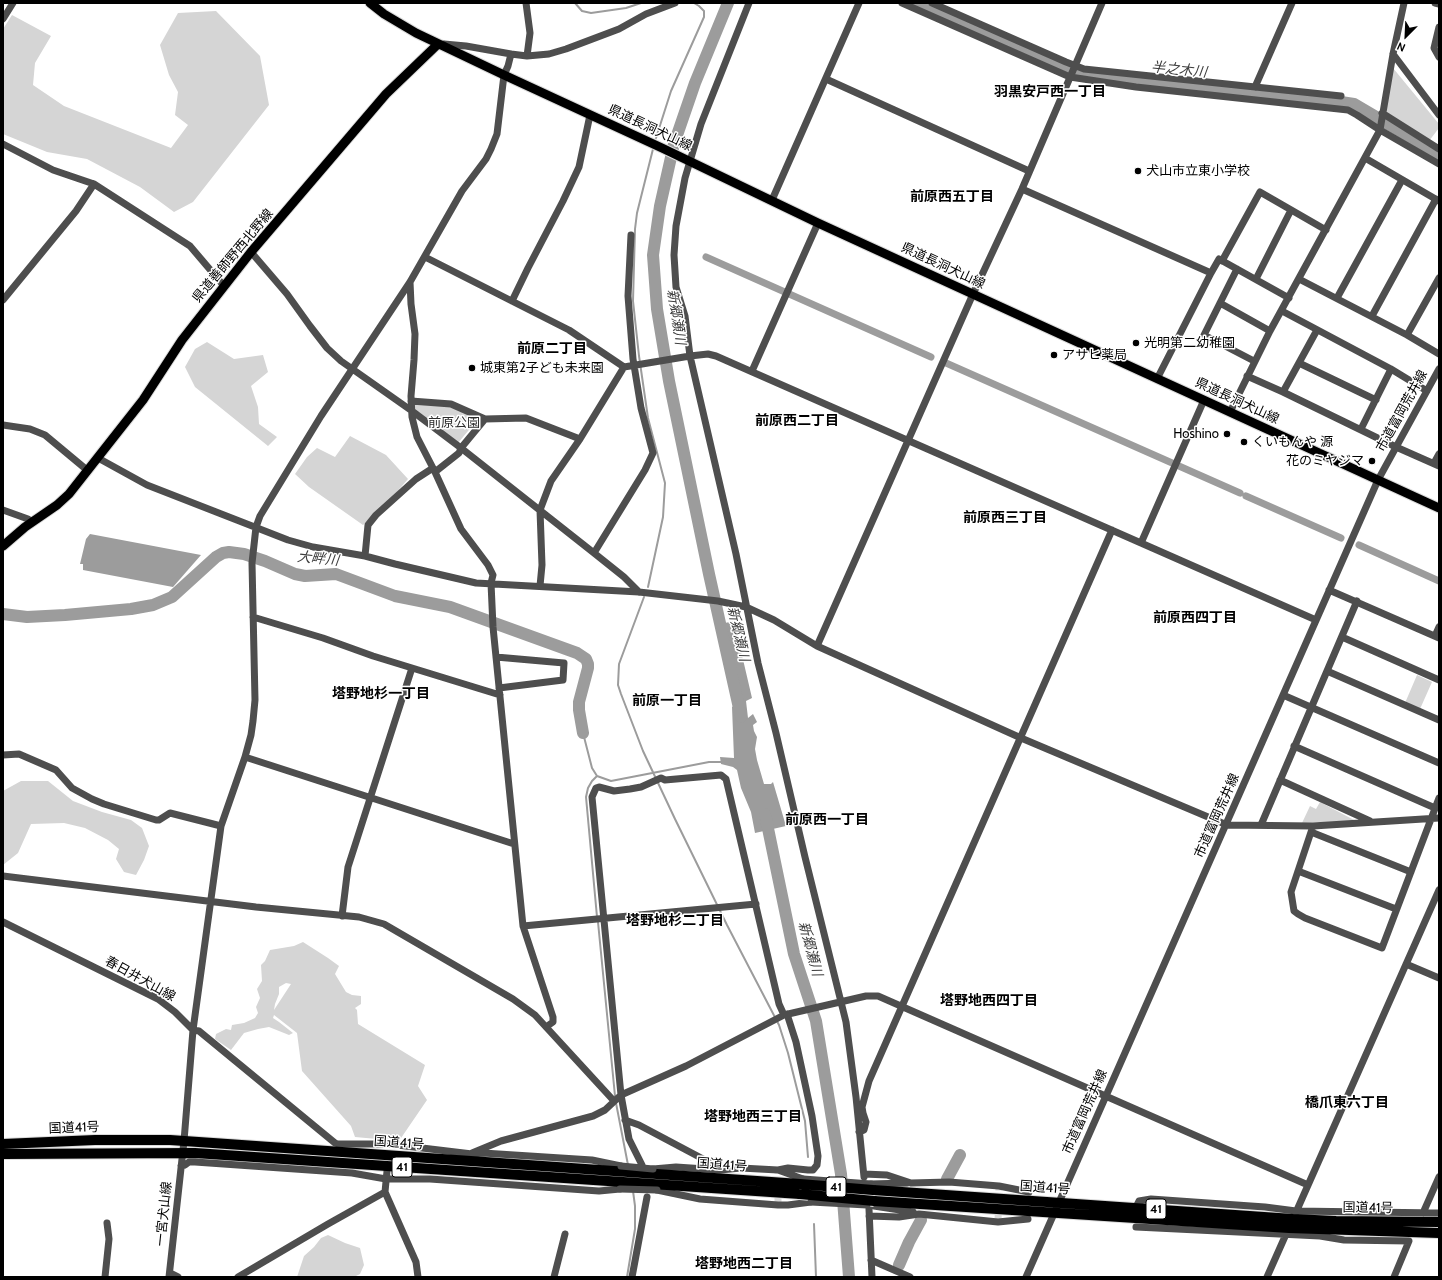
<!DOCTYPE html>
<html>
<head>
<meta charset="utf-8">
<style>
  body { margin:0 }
  #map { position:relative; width:1442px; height:1280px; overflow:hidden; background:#fff; font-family:Cabin,sans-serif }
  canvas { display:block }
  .frame { position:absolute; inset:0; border:4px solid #000; pointer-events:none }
  .north { position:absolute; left:1386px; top:16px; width:40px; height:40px; -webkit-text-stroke:3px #fff; paint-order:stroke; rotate:204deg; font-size:11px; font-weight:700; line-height:16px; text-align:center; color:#000 }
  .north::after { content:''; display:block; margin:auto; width:14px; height:18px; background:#000; clip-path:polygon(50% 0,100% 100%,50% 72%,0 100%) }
</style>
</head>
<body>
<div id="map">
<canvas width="1442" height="1280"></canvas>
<div class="frame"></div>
<div class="north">N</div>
</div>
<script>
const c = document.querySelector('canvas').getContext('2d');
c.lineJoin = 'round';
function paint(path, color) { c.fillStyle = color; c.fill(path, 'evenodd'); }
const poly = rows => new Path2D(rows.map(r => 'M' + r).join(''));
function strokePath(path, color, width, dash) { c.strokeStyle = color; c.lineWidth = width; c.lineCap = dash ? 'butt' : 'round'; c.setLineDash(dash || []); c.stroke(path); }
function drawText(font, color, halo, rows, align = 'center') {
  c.font = font + ' Cabin,"Noto Sans JP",sans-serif'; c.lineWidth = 3; c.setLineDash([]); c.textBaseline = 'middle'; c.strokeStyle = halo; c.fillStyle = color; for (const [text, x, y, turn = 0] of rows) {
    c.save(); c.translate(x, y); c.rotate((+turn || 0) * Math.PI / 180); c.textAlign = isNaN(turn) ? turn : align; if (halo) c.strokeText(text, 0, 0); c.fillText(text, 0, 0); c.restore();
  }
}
paint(poly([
  [216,11,260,56,269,105,193,202,174,212,140,187,87,159,47,152,3,134,3,29,12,15,51,36,35,63,33,85,64,106,171,148,188,125,175,115,178,92,169,75,160,45,178,13],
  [1393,68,1439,124,1439,128,1429,141,1386,113],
  [207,342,234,359,263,355,268,372,251,386,258,407,259,424,277,437,268,446,195,387,185,367,195,349],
  [414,404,453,407,478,419,458,443,414,410],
  [350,436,386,455,408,479,390,500,363,525,309,487,295,474,307,457,317,448,335,457],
  [1417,675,1432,682,1420,709,1405,703],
  [21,781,48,781,73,801,102,812,131,820,142,828,149,846,144,860,136,875,124,872,116,859,119,849,108,840,85,828,64,823,31,824,18,853,3,865,3,791],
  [1320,802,1356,821,1302,823,1310,806,1316,809],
  [303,942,328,958,339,966,335,974,346,992,352,995,361,996,361,1004,355,1008,357,1010,358,1024,425,1065,418,1086,427,1100,399,1141,355,1137,351,1126,302,1071,297,1033,274,1015,273,1018,279,1022,293,1033,289,1035,269,1027,258,1029,244,1033,231,1050,215,1039,216,1034,226,1029,231,1030,232,1025,244,1023,255,1018,258,1013,256,1007,260,998,257,989,262,981,261,965,265,961,270,950,294,946],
  [286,983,291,984,274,1010,275,1004,279,994,279,987],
  [328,1235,345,1243,360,1248,364,1265,360,1274,354,1277,297,1277,304,1256,314,1247,321,1238]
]), '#d5d5d5');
paint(poly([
  [90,534,201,555,173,587,83,570,83,564,80,564,86,539],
  [734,621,752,698,746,701,748,718,753,714,757,722,753,725,754,731,757,737,755,749,757,760,764,784,771,784,773,782,786,826,755,833,751,812,741,788,737,770,733,767,721,764,720,757,734,758,732,707,740,701,736,676,730,660,725,623]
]), '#9c9c9c');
strokePath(poly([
  [575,3,582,11,591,13,626,8,641,3],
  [656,138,671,91,704,17,704,11,699,6,694,3],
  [648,587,663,517,665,483,648,418,639,356,633,301,635,229,637,213,653,149],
  [644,597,619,664,618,685,621,694,643,751,675,819,727,925,779,1025,788,1053,805,1121,808,1157],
  [583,733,592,768,597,776,611,781,709,762,722,762],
  [597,776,592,781,588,788,586,797,597,917],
  [598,922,615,1096],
  [616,1103,628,1165],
  [814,1224,816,1277],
  [627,1277,635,1229,635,1206,633,1191]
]), '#9c9c9c', 2);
strokePath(poly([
  [706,257,931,357],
  [946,363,1240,493],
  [1246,496,1341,538],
  [1359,545,1439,581]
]), '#9c9c9c', 7);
strokePath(poly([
  [728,3,695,83,674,144,660,206,653,255,657,309,669,381,709,574,741,717],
  [916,3,985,35,1063,68,1084,75,1281,97,1341,102,1354,104,1439,154],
  [3,614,27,617,65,615,131,609,153,605,172,597,216,557,223,553,229,552,244,554,265,561,295,574,305,576,336,574,395,596,450,607,577,653,586,659,588,664,588,668,579,702,579,710,583,733],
  [765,814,794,954,816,1021,841,1174,849,1277],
  [947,1179,960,1155],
  [899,1265,909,1242,921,1220]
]), '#9c9c9c', 12);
strokePath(poly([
  [778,1205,778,1170],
  [998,1222,999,1186]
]), '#d9d9d9', 7, [7, 3.5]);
const major = poly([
  [370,3,384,14,416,33,504,75,662,148,818,223,1439,508],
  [3,546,25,527,57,505,69,494,143,400,182,340,251,252,386,94,438,44]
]);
const highway = poly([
  [3,1144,95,1140,170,1140,800,1184],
  [3,1154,195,1153,800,1194],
  [873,1190,1293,1219,1336,1221,1439,1222],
  [874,1201,1289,1228,1439,1233]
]);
strokePath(major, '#dbdbdb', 11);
strokePath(highway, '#dbdbdb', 12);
strokePath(poly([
  [526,3,530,33,527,56],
  [749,3,701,124,685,178,676,226,674,255,676,287,685,316,690,356,736,554,758,663,776,733,805,857,846,1022,856,1097,864,1177],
  [902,3,1070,77,1136,87,1348,110,1357,115,1380,130,1439,164],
  [932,3,1066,62,1084,69,1341,96],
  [1435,3,1439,4],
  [3,19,13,3],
  [1439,27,1434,48,1439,57],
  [444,44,466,46,511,54,527,56,549,54,566,49,619,29,646,14,675,3],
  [511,54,508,66,504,75,497,134,491,149,486,159,462,191,410,282,321,416,260,516,256,527,252,563,255,700,253,721,251,735,245,757,221,826,193,1030,199,1031,335,1143,338,1144,389,1144,472,1154,483,1153,592,1160,621,1166],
  [1393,54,1439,115],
  [826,79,1029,171],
  [1255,87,1292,3],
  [1382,113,1439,149],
  [3,144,53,170,94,184,190,246,224,286],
  [1365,158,1439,201],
  [1022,189,1211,273,1219,259,1289,298],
  [772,200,859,3],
  [251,252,287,294,310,326,327,348,341,361,412,411,461,448,594,553,624,577,639,592],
  [425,257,569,330,624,367,690,356,708,354,716,356,1316,620],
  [1222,261,1260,192,1326,230],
  [1237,269,1204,335,1254,361],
  [1256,279,1291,210],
  [1299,279,1407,335,1439,354],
  [410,282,411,304,415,334,414,360,411,396,412,417,417,437,435,472],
  [1337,298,1402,180],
  [3,300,76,211,94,184],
  [512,301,528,268,563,201,579,167,590,115],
  [1220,303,1270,331],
  [1282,311,1391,369,1427,391],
  [1372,316,1436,199],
  [1407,335,1439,278],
  [1299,363,1376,400],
  [752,371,818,223],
  [1247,376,1283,392,1396,447,1439,466],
  [1157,379,1211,273],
  [1283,392,1317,330],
  [411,401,451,404,485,419,526,418,580,439],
  [1230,412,1270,331,1380,130,1393,54,1404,3],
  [485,419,461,448,459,453,435,472,461,529,488,565,493,575,491,583,493,627,523,926,553,1017,553,1022,546,1027],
  [3,425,30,429,45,435,87,470],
  [1361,429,1391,369],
  [98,458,147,485,288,540,313,547,365,556,395,564,476,583,639,592,718,601,746,607,774,620,817,646,1021,738,1227,825,1313,826,1439,818],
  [1434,463,1439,454],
  [3,510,28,519,32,522],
  [1141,543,1204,400],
  [594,553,645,470,653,453,641,408,633,359,628,296,631,235],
  [365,556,368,525,376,515,416,479,433,468],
  [540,586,542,565,540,510,551,481,580,439,624,367],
  [1329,590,1439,638],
  [253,617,323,638,373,656,500,695],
  [1435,636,1439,627],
  [1342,637,1439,680],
  [817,646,973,294,1022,189,1102,3],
  [496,657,564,663,563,680,499,688],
  [1327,671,1439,720],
  [1283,695,1439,763],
  [1294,746,1435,808],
  [3,755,19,754,56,770,72,788,92,799,104,804,156,820,159,820,170,813,221,826],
  [245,757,514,844],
  [1280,780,1370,821],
  [1261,825,1357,601],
  [1313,826,1291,892,1294,911,1298,914,1305,918,1382,948,1439,798],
  [1311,832,1411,872],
  [1298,871,1396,909],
  [3,876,256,907,359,917,384,924,513,999,535,1015,614,1101],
  [342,916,348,867,412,668],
  [3,922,158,999,175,1012,193,1030,184,1141,169,1277],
  [523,926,756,904],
  [1406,964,1439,978],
  [625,1120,639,1125,722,1169],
  [859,1132,864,1130,866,1122,863,1113,862,1107,869,1081,1112,530],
  [472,1153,501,1141,593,1116,605,1110,621,1095,686,1066,784,1015,866,996,878,996,1308,1185],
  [642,1165,629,1139,621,1095,592,797,596,788,599,787,614,791,630,789,641,787,661,778,665,780,721,775,726,779,779,1004,784,1015],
  [181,1166,185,1165,189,1162,195,1162,352,1173,386,1179,430,1179,599,1191,620,1189],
  [653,1169,676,1167,720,1170,741,1168,778,1170,803,1179],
  [778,1170,788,1168,808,1170,813,1170,817,1165,818,1156,812,1116,796,1042,787,1014],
  [387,1171,385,1192,416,1262,418,1277],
  [864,1174,887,1175,911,1183,949,1182,999,1186,1029,1192],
  [871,1184,907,1183],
  [657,1190,700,1199,778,1205,788,1205,811,1202],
  [874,1206,913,1212],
  [1136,1207,1139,1201,1151,1199,1265,1207,1296,1211,1439,1213],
  [869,1209,872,1277],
  [1423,1213,1439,1177],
  [869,1216,899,1217,919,1214,998,1222,1028,1219],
  [1293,1219,1439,890],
  [1136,1227,1320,1236,1344,1240,1409,1241,1394,1277],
  [871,1260,910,1277],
  [170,1273,178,1277],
  [105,1277,109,1239,107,1223],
  [238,1277,328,1224,385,1192],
  [554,1277,565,1234],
  [632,1277,647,1197],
  [1026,1277,1378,480,1439,369],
  [1267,1277,1287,1232]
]), '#4e4e4e', 7);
strokePath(major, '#000', 9);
strokePath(highway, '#000', 10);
const highwayBridge = poly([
  [800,1184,873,1190],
  [800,1194,874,1201]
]);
strokePath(highwayBridge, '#dbdbdb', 12, []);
strokePath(poly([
  [621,1166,653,1169],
  [803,1179,871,1184],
  [620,1189,657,1190],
  [811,1202,867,1205]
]), '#4e4e4e', 7);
strokePath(highwayBridge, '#000', 10);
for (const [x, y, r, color] of [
  [1138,171,4,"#000"],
  [1136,343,4,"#000"],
  [1054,355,4,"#000"],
  [472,368,4,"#000"],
  [1227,434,4,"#000"],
  [1244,442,4,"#000"],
  [1372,461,4,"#000"]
]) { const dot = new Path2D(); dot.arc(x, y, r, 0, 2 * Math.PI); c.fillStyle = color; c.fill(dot); strokePath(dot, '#fff', 1.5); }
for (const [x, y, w] of [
  [402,1167,20],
  [836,1187,20],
  [1156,1209,20]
]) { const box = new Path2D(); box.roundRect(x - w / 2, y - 10, w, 20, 3); c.fillStyle = '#fff'; c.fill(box); strokePath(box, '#000', 1); }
drawText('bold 12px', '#000', null, [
  ["41",402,1167],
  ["41",836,1187],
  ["41",1156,1209]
]);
drawText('13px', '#000', '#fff', [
  ["県道長洞犬山線",650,128,25],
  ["県道善師野西北野線",233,256,-50],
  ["県道長洞犬山線",943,266,25],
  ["県道長洞犬山線",1237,401,25],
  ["市道富岡荒井線",1402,411,-61],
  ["市道富岡荒井線",1217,816,-66],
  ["春日井犬山線",140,979,29],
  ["市道富岡荒井線",1085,1112,-66],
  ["国道41号",74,1128,-2],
  ["国道41号",399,1143,4],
  ["国道41号",722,1165,4],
  ["国道41号",1045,1188,4],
  ["国道41号",1368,1208,1],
  ["一宮犬山線",164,1214,-84]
]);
drawText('13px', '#000', '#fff', [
  ["犬山市立東小学校",1146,171],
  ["光明第二幼稚園",1144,343],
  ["アサヒ薬局",1062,355],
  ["城東第2子ども未来園",480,368],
  ["Hoshino",1219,434,"right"],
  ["くいもんや 源",1252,442],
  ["花のミヤジマ",1364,461,"right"]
], 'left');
drawText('13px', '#2c2c2c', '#fff', [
  ["前原公園",454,423]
]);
drawText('italic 14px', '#3d3d3d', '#fff', [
  ["半之木川",1179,70,6],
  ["新郷瀬川",676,317,81],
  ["大畔川",318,559,6],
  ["新郷瀬川",738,634,77],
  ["新郷瀬川",810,949,75]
]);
drawText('bold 14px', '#000', '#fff', [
  ["羽黒安戸西一丁目",1050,92],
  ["前原西五丁目",952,197],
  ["前原二丁目",552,349],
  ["前原西二丁目",797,421],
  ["前原西三丁目",1005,518],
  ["前原西四丁目",1195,618],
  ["塔野地杉一丁目",381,694],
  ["前原一丁目",667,701],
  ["前原西一丁目",827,820],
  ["塔野地杉二丁目",675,921],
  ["塔野地西四丁目",989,1001],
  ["橋爪東六丁目",1347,1103],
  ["塔野地西三丁目",753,1117],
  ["塔野地西二丁目",744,1264]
]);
</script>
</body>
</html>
